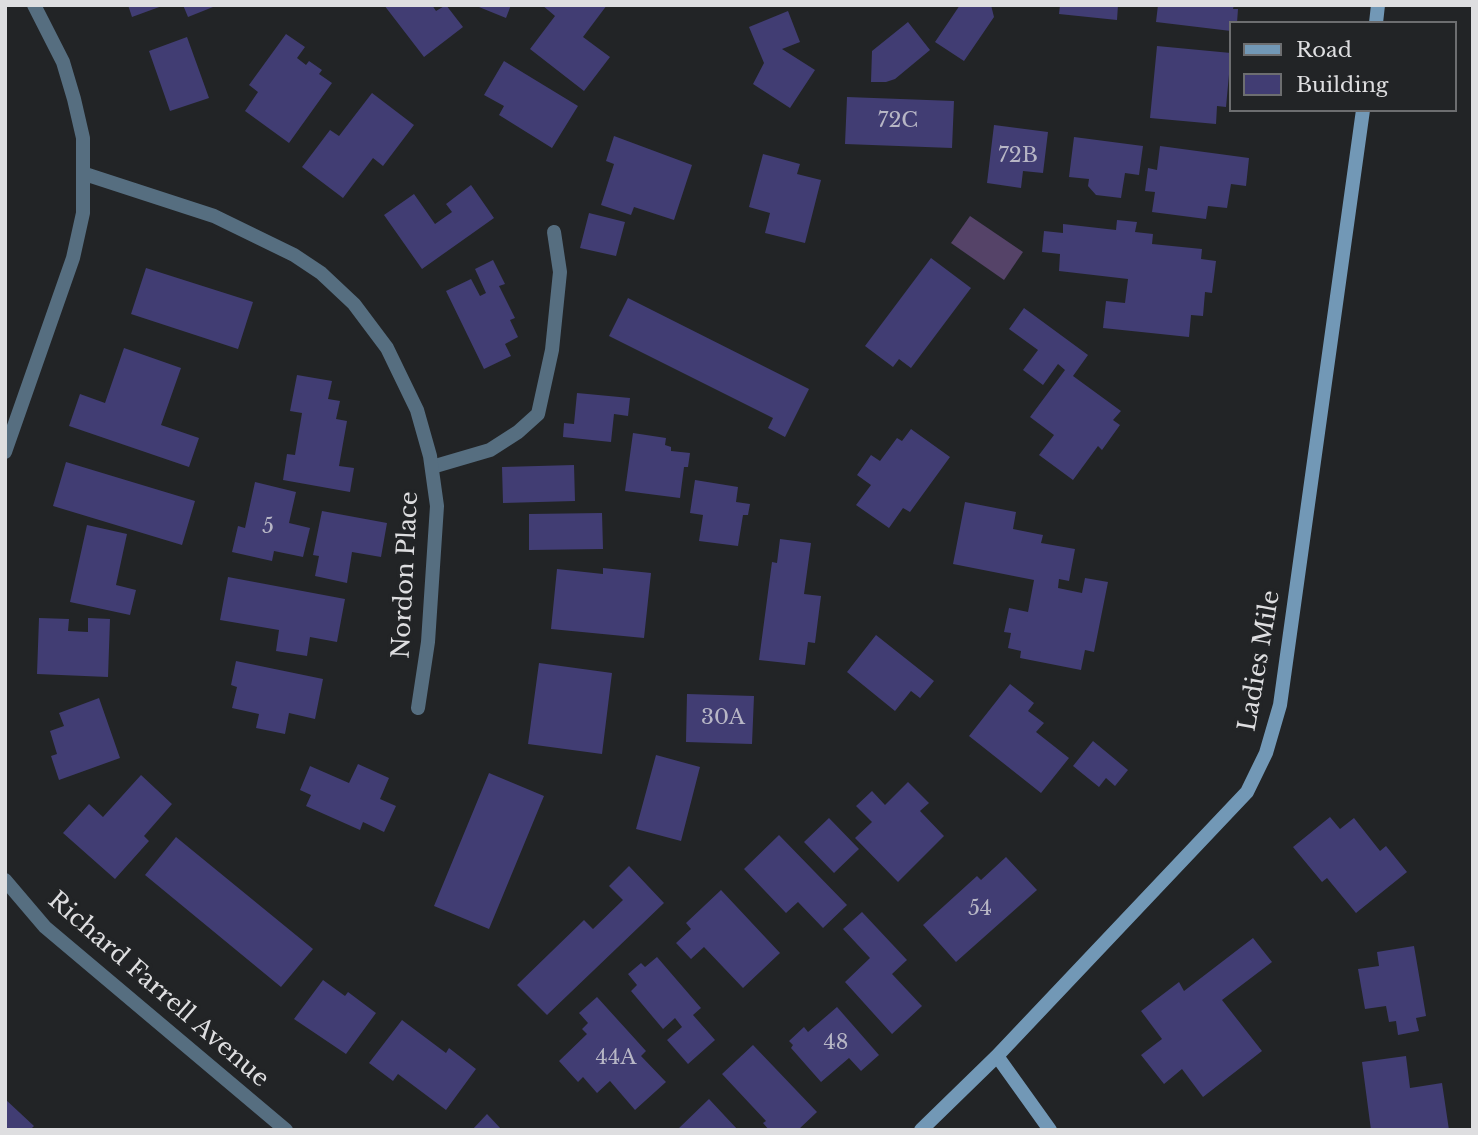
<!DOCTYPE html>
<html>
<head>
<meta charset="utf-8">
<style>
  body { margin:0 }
  #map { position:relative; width:1478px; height:1135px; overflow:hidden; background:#222426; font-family:"Libre Baskerville",serif }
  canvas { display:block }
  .frame { position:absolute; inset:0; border:7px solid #dedee0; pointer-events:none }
  .legend { position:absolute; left:1229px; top:21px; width:228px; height:91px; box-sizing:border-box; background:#222426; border:2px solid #6d6e70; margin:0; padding:9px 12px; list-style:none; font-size:21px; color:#dedee0 }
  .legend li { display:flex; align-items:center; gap:14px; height:35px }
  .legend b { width:35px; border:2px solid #6d6e70 }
</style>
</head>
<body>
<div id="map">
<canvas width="1478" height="1135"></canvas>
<div class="frame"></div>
<ul class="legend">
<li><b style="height:9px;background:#7298b6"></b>Road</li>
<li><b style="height:19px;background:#413d73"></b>Building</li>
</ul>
</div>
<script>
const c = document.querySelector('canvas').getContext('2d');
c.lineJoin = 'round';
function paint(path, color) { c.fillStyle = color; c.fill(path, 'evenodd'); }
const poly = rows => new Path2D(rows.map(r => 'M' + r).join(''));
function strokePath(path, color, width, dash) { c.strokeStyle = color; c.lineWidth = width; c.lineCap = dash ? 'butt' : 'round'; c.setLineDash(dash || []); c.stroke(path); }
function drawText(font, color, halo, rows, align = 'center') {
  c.font = font + ' "Libre Baskerville",serif'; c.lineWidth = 7; c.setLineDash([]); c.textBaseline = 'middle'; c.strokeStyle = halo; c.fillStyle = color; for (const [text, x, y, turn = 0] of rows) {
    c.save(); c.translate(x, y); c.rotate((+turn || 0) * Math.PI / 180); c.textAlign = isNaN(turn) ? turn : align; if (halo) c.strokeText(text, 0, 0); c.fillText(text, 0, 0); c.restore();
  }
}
paint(poly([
  [970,216,1023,252,1004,280,951,243]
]), '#554368');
paint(poly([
  [128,5,162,5,162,6,132,17],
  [183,5,218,5,188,17],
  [384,5,432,5,436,11,446,5,463,27,424,57],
  [474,5,511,5,506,18],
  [542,5,607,5,583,37,610,57,584,91,530,49,555,16],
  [960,5,991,5,994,17,964,61,935,42],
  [1060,5,1118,5,1117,20,1059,14],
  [1158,5,1234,5,1233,9,1238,9,1237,23,1231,23,1231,31,1156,22],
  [788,11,800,42,782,49,815,70,790,108,753,84,764,63,749,27],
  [908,22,930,50,895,79,886,82,871,82,872,51],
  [286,34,305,47,297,58,306,65,309,61,322,70,319,74,332,83,289,143,245,111,258,92,249,85],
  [187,37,209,98,170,111,149,51],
  [1157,46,1231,53,1226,107,1217,106,1216,124,1150,118],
  [504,61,578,106,552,148,499,115,504,106,484,95],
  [372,93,414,125,383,166,373,158,343,198,302,167,330,130,339,136],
  [847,97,954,101,952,148,845,144],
  [994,125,1048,132,1043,173,1023,171,1021,188,987,183],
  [614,136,692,165,674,220,634,207,631,215,601,205,614,164,606,161],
  [1074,137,1143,146,1139,175,1125,173,1121,198,1096,195,1088,186,1089,179,1069,177],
  [1160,146,1249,158,1246,186,1231,184,1227,208,1208,206,1206,219,1152,212,1155,192,1145,191,1148,168,1157,170],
  [763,154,800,164,797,174,821,180,805,243,765,233,770,213,749,207],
  [471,185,494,218,422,269,384,215,414,194,435,224,452,212,446,204],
  [589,213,625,222,616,256,580,248],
  [1117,220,1137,222,1135,232,1153,234,1152,244,1202,249,1201,259,1216,261,1212,293,1205,292,1203,316,1191,315,1189,337,1103,328,1106,301,1125,303,1128,279,1059,271,1060,254,1042,252,1044,231,1063,233,1063,224,1116,230],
  [931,258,971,288,911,368,899,359,893,367,865,346],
  [493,260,505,284,499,286,515,318,510,320,518,337,505,344,511,356,484,369,446,291,471,279,480,296,486,293,475,269],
  [146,268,253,302,238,349,131,314],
  [628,298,809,389,785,437,768,428,773,418,609,336],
  [1024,308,1088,355,1073,376,1121,411,1113,420,1120,425,1102,450,1098,446,1073,480,1039,455,1054,435,1030,417,1065,370,1058,364,1043,385,1023,370,1038,350,1009,329],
  [124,348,181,368,161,425,199,438,189,467,69,426,80,394,105,403],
  [297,375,332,381,328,399,340,401,336,419,347,421,339,466,354,468,350,492,283,480,287,454,295,455,302,413,290,411],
  [577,393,630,398,628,416,614,414,611,442,563,437,564,423,574,424],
  [911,429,950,457,910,512,903,508,889,528,856,505,871,485,857,475,871,455,880,461,897,438,902,441],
  [633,433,666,438,665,445,671,447,671,451,690,453,688,467,684,467,680,498,625,491],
  [66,462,195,501,182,545,53,506],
  [574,465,575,501,503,503,502,467],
  [695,480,738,487,736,502,750,504,748,515,743,515,738,546,699,541,703,515,690,513],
  [255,482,296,492,289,523,310,528,303,557,274,551,272,561,232,552,238,526,245,528],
  [965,502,1016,512,1013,529,1043,535,1041,543,1075,549,1069,581,1059,579,1058,588,1082,593,1085,578,1108,582,1094,652,1085,650,1081,670,1020,658,1021,651,1008,648,1011,633,1004,632,1009,608,1028,612,1034,580,953,564],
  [322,511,387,523,381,557,352,552,347,583,315,576,319,556,313,555],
  [602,513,603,549,529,550,529,514],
  [87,525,127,534,116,585,136,590,130,615,70,602],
  [780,539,811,543,804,594,821,596,815,643,808,642,805,665,759,660,772,562,777,563],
  [603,568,651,573,644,638,551,629,557,569,603,574],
  [228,577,345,599,337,642,310,637,307,656,276,651,279,630,220,620],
  [39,618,69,619,68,631,88,632,88,618,110,619,108,677,37,674],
  [876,635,934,681,920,698,911,691,895,711,847,672],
  [236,661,323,679,315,719,289,713,285,734,256,728,259,714,232,708,237,687,231,685],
  [539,663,612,673,602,754,528,744],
  [1010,684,1034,703,1028,711,1044,723,1036,732,1069,758,1041,793,969,736],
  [687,694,754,696,752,744,686,742],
  [99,698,120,758,59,780,51,756,57,754,50,731,64,726,59,713],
  [1093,741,1128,770,1115,786,1106,778,1099,787,1073,766],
  [656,755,700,767,681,841,636,829],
  [358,764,389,778,380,799,396,806,384,832,363,822,360,830,306,806,311,795,300,790,310,766,349,783],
  [489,773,544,796,489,929,434,906],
  [141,775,172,804,144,836,149,841,115,879,63,833,89,804,103,817],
  [908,782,929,803,920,811,944,836,898,882,855,838,872,822,856,806,872,791,885,805],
  [1330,817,1340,829,1354,818,1380,851,1386,846,1407,872,1356,913,1327,878,1322,882,1293,847],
  [829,818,859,849,834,873,804,842],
  [779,835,847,905,823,928,798,902,786,913,744,869],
  [176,837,313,949,281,987,145,875],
  [1006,857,1037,890,956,962,923,925,977,876,981,880],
  [629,866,664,903,547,1015,517,985,584,920,593,929,623,900,609,886],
  [721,890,780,953,743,988,704,947,691,959,676,943,691,929,686,923],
  [862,912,907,960,892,974,922,1006,892,1034,845,982,870,958,843,929],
  [1253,938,1272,962,1222,1000,1262,1051,1203,1097,1182,1069,1164,1084,1141,1055,1162,1039,1141,1011,1179,982,1184,991],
  [1414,946,1426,1016,1416,1018,1419,1031,1398,1035,1396,1021,1389,1022,1386,1006,1365,1009,1358,969,1379,966,1377,952],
  [657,957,701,1008,693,1015,715,1040,688,1064,667,1040,682,1027,675,1018,663,1029,631,991,637,985,628,974,641,963,645,967],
  [323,980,345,996,348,992,376,1013,346,1054,294,1019],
  [597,997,646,1051,641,1056,666,1082,635,1110,610,1081,597,1093,583,1077,578,1082,559,1061,587,1034,582,1029,588,1023,579,1013],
  [837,1007,879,1055,861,1071,849,1058,821,1082,791,1048,793,1045,789,1041,804,1027,808,1032],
  [402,1020,446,1053,449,1048,476,1069,446,1110,398,1074,393,1081,369,1063],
  [753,1045,817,1112,798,1130,769,1130,763,1123,766,1121,722,1074],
  [1406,1056,1410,1088,1442,1083,1449,1130,1371,1130,1362,1062],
  [5,1099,34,1126,30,1130,5,1130],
  [709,1099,738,1130,677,1130],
  [487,1114,502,1130,472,1130]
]), '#413d73');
strokePath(poly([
  [432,467,490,450,518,432,538,414,552,350,560,272,554,232]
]), '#566e80', 14);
strokePath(poly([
  [85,174,214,216,294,255,321,273,354,304,387,348,417,410,430,456,437,506,428,642,418,708],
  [5,452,73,258,83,213,83,138,74,99,63,62,34,5],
  [5,880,45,927,286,1130]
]), '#566e80', 14);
strokePath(poly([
  [1376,23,1378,5],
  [997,1056,1050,1130],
  [921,1130,997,1056,1247,792,1266,753,1280,705,1363,110]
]), '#7298b6', 14);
drawText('21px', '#b7b6c5', null, [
  ["72C",898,121],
  ["72B",1018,156],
  ["5",268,527],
  ["30A",723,718],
  ["54",980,909],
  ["48",836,1043],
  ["44A",616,1058]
]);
drawText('24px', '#dedee0', '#222426', [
  ["Nordon Place",406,575,-87],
  ["Ladies Mile",1260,661,-80],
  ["Richard Farrell Avenue",158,990,41]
]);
</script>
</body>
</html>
